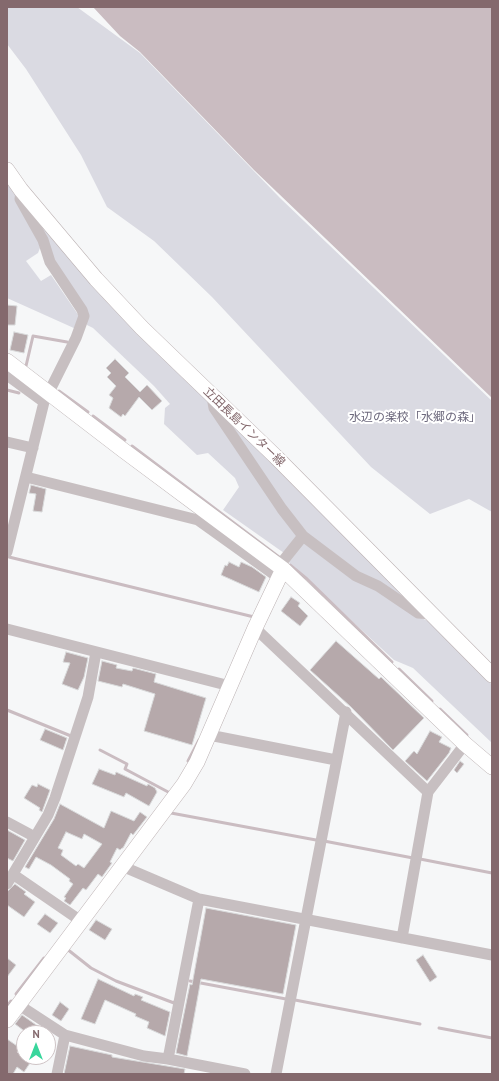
<!DOCTYPE html>
<html>
<head>
<meta charset="utf-8">
<style>
  body { margin:0 }
  #map { position:relative; width:499px; height:1081px; overflow:hidden; background:#f6f7f8; font-family:"PT Sans",sans-serif }
  canvas { display:block }
  .frame { position:absolute; inset:0; border:8px solid #84696d; pointer-events:none }
  .north { position:absolute; left:16px; top:1025px; width:40px; height:40px; box-sizing:border-box; background:#fff; border:1px solid #cec3c5; border-radius:50%; rotate:0deg; font-size:11px; font-weight:700; line-height:16px; text-align:center; color:#84696d }
  .north::after { content:''; display:block; margin:auto; width:14px; height:18px; background:#38d69c; clip-path:polygon(50% 0,100% 100%,50% 72%,0 100%) }
</style>
</head>
<body>
<div id="map">
<canvas width="499" height="1081"></canvas>
<div class="frame"></div>
<div class="north">N</div>
</div>
<script>
const c = document.querySelector('canvas').getContext('2d');
c.lineJoin = 'round';
function paint(path, color) { c.fillStyle = color; c.fill(path, 'evenodd'); }
const poly = rows => new Path2D(rows.map(r => 'M' + r).join(''));
function strokePath(path, color, width, dash) { c.strokeStyle = color; c.lineWidth = width; c.lineCap = dash ? 'butt' : 'round'; c.setLineDash(dash || []); c.stroke(path); }
function drawText(font, color, halo, rows, align = 'center') {
  c.font = font + ' "PT Sans","Noto Sans JP",sans-serif'; c.lineWidth = 4; c.setLineDash([]); c.textBaseline = 'middle'; c.strokeStyle = halo; c.fillStyle = color; for (const [text, x, y, turn = 0] of rows) {
    c.save(); c.translate(x, y); c.rotate((+turn || 0) * Math.PI / 180); c.textAlign = isNaN(turn) ? turn : align; if (halo) c.strokeText(text, 0, 0); c.fillText(text, 0, 0); c.restore();
  }
}
paint(poly([
  [7,7,77,7,140,53,280,198,492,401,492,512,469,499,430,514,371,467,212,297,154,241,107,207,81,155,26,69,7,44],
  [7,178,38,236,40,248,38,253,26,261,41,281,51,275,79,316,76,329,7,298],
  [24,200,208,400,298,535,284,553,223,510,239,487,235,478,208,453,197,455,164,424,165,408,170,404,154,386,93,328,87,325,87,316,58,272],
  [218,409,415,607,358,575,304,532],
  [307,542,413,614,430,622,484,675,492,685,492,743,413,668,394,660,290,564,288,560,302,543]
]), '#dadae2');
paint(poly([
  [93,7,492,7,492,398,254,170,140,52,120,36]
]), '#cabcc1');
strokePath(poly([
  [26,366,33,336,67,342],
  [7,390,19,393],
  [59,391,88,412],
  [93,416,125,440],
  [132,446,279,557],
  [9,557,254,617],
  [290,565,307,579,392,662],
  [399,669,432,701],
  [440,709,467,735],
  [7,710,71,736],
  [100,750,127,764,125,769,170,793],
  [188,761,199,740],
  [171,813,316,840],
  [324,841,413,858],
  [420,859,492,873],
  [67,949,91,968,116,981,174,1003,174,1002],
  [190,981,286,999],
  [16,994,44,958],
  [295,1000,420,1024],
  [7,1006,11,1001],
  [439,1028,492,1038]
]), '#cabcc1', 3);
const building = poly([
  [7,305,17,306,15,325,7,325,7,305],
  [14,332,28,335,24,353,10,350,14,332],
  [115,359,129,373,125,377,140,392,147,385,162,401,152,410,139,397,125,416,123,414,121,417,109,408,113,398,109,395,116,386,107,377,111,373,106,368,115,359],
  [31,485,46,489,42,512,33,511,36,494,29,493,31,485],
  [229,562,239,567,241,562,252,567,266,577,259,592,221,575,225,565,227,566,229,562],
  [291,597,300,603,298,606,308,616,300,626,281,611,291,597],
  [336,641,379,679,381,677,424,718,393,750,351,707,310,670,336,641],
  [66,652,88,658,84,677,78,690,62,684,70,663,63,662,66,652],
  [102,661,117,665,116,668,132,671,133,668,156,674,154,682,206,698,192,745,144,731,155,694,123,684,122,687,98,681,102,661],
  [45,729,67,738,63,750,40,740,45,729],
  [430,731,442,737,439,742,451,748,449,753,427,781,405,761,414,751,417,754,430,731],
  [460,761,464,764,457,773,454,770,460,761],
  [99,769,115,775,116,772,147,786,148,784,155,788,157,792,149,806,126,793,124,797,92,784,99,769],
  [38,784,50,790,42,812,39,810,40,808,24,798,32,785,37,787,38,784],
  [60,804,104,828,111,811,134,821,140,812,147,817,133,835,131,833,123,848,122,848,120,850,117,848,110,862,112,863,102,877,98,874,86,890,83,888,70,905,64,901,66,898,64,897,73,884,69,881,70,879,51,865,36,857,29,869,25,867,54,819,60,804],
  [66,832,82,839,84,834,102,844,84,868,78,864,76,866,61,855,63,850,58,848,66,832],
  [7,830,25,840,13,861,7,858,7,830],
  [15,884,26,892,24,894,35,902,24,917,7,905,7,892,15,884],
  [206,908,296,925,283,994,201,979,187,1056,176,1053,190,984,192,985,206,908],
  [45,914,58,923,50,933,37,924,45,914],
  [96,920,112,929,105,940,89,930,96,920],
  [423,955,437,977,430,982,416,960,423,955],
  [7,958,16,965,7,977,7,958],
  [98,979,134,996,135,994,143,997,141,1000,170,1012,165,1036,147,1028,149,1022,135,1016,136,1014,105,1000,95,1024,81,1019,98,979],
  [60,1002,69,1009,61,1021,52,1015,60,1002],
  [22,1015,39,1027,48,1033,27,1033,15,1024,22,1015],
  [7,1039,20,1048,17,1052,24,1057,34,1057,24,1072,17,1067,13,1074,7,1074,7,1039],
  [70,1046,112,1055,112,1057,185,1069,184,1074,64,1074,70,1046]
]);
paint(building, '#b6a9ab');
strokePath(building, '#d8d9da', 1);
const secondary = poly([
  [7,170,21,190,96,279,142,328,275,456,492,675],
  [7,361,123,450,283,569,465,744,492,767],
  [7,1020,184,784,197,762,255,628,283,569]
]);
strokePath(secondary, '#bcb2b3', 16);
strokePath(poly([
  [7,375,44,402],
  [212,397,214,408,282,509,303,536,356,576,378,586,418,613,432,614],
  [7,442,33,448],
  [26,477,198,520,279,578],
  [7,552,44,402,76,338,84,316,82,310,50,262,43,240,20,199,21,190],
  [279,566,303,536],
  [255,628,428,792],
  [7,629,230,686],
  [209,735,336,760],
  [7,822,35,837],
  [124,867,199,899,492,955],
  [14,875,81,921],
  [7,884,48,815,55,798,88,697,96,652],
  [199,899,168,1059,245,1074],
  [402,938,428,792,465,744],
  [19,1005,65,1035,144,1056,168,1059],
  [57,1074,65,1035],
  [276,1074,346,712]
]), '#c7bfc1', 11);
strokePath(secondary, '#fff', 15);
drawText('12px', '#6c687c', '#fff', [
  ["水辺の楽校「水郷の森」",415,418]
]);
drawText('12px', '#84696d', '#fff', [
  ["立田長島インター線",244,427,44]
]);
</script>
</body>
</html>
